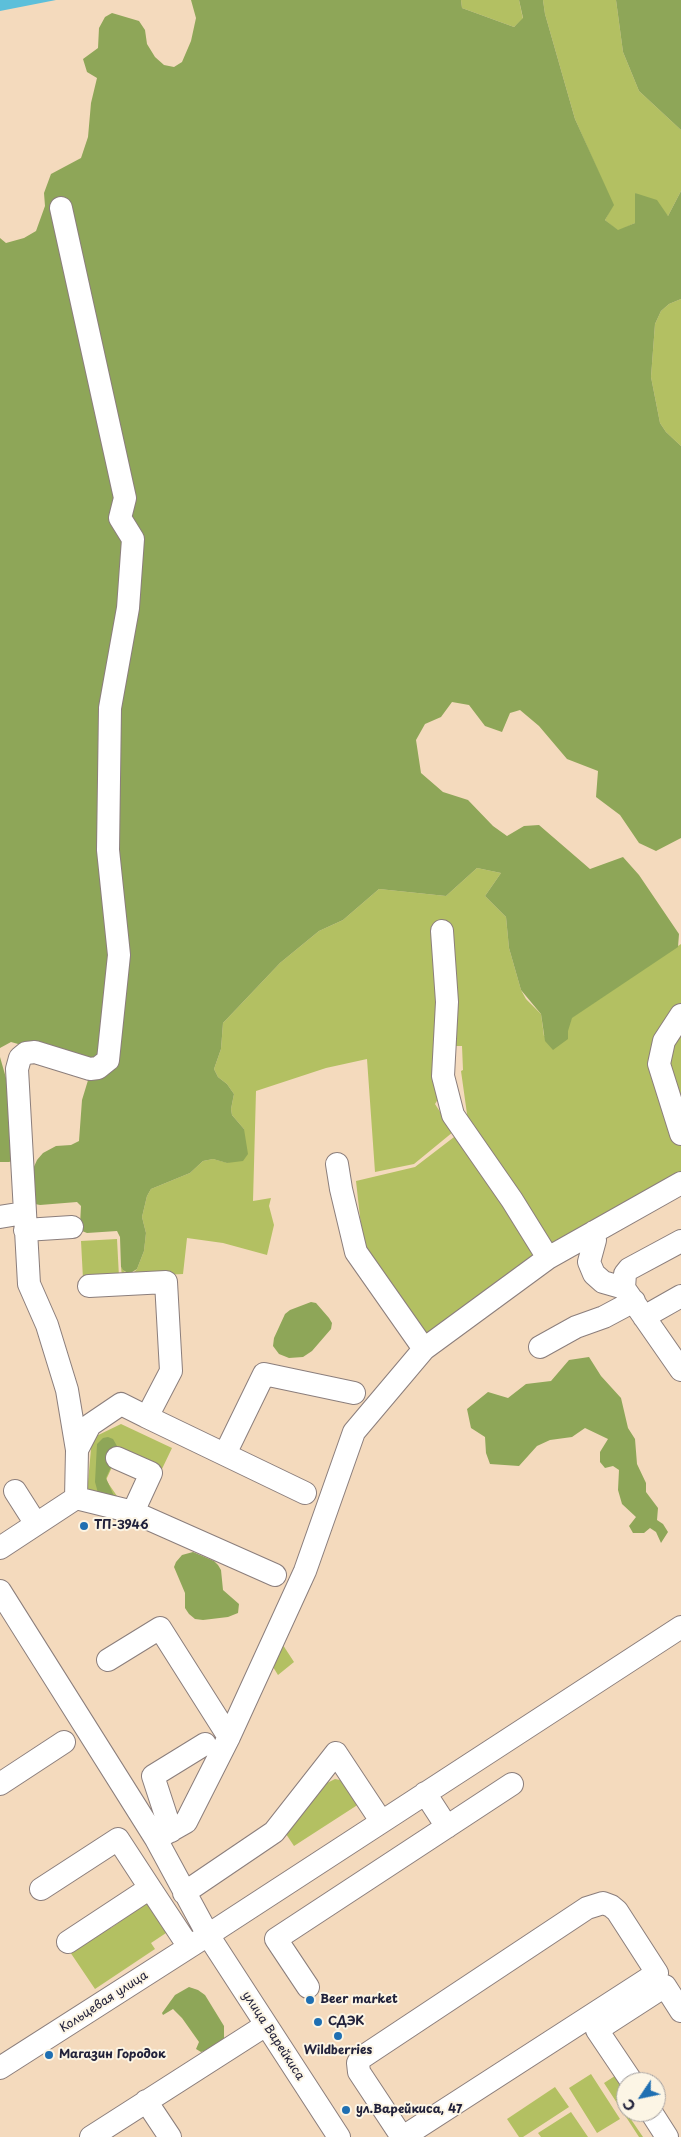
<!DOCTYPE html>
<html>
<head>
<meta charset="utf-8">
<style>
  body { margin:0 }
  #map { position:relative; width:681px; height:2137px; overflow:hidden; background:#f4dabd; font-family:"Playpen Sans",sans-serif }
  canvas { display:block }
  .north { position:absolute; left:616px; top:2072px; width:50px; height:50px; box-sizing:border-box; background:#fcf5e5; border:1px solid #a5a1a1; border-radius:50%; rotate:236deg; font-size:14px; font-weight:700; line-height:20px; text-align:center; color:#22223b }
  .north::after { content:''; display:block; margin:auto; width:18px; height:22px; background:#1f6fb2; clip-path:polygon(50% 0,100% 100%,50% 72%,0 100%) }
</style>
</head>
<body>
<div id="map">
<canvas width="681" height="2137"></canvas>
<div class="north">С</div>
</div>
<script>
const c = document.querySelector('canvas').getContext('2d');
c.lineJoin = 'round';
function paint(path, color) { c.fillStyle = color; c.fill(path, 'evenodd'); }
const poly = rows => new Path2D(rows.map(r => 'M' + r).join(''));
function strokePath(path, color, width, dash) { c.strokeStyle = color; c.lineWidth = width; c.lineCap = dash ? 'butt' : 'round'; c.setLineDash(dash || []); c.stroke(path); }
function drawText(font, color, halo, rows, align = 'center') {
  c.font = font + ' "Playpen Sans",sans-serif'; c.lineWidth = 4; c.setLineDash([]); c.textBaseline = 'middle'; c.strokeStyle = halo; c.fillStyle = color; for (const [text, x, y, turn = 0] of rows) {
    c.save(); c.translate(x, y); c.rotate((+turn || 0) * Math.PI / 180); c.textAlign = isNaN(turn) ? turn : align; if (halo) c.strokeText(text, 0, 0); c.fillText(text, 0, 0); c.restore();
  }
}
paint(poly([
  [461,0,519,0,523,19,514,27,462,8],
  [543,0,616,0,623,52,639,91,681,130,681,191,668,216,635,193,635,223,618,231,605,220,613,205,575,119,545,14],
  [681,299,681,446,666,432,660,423,651,377,655,324,661,311,669,304],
  [477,868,501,873,485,896,506,917,509,948,521,990,526,999,541,1014,544,1036,681,944,681,1176,427,1339,363,1244,356,1181,415,1167,458,1134,468,1121,461,1071,463,1070,462,1046,439,1046,440,1096,435,1104,453,1132,414,1164,375,1172,367,1059,326,1068,256,1091,253,1201,271,1198,269,1206,274,1225,267,1255,223,1243,187,1238,183,1274,122,1277,121,1267,125,1272,134,1272,137,1269,144,1251,146,1233,142,1217,147,1196,151,1189,190,1173,203,1161,213,1159,228,1163,244,1129,232,1115,231,1109,234,1094,227,1084,218,1077,214,1069,221,1049,223,1023,280,963,319,931,343,920,379,889,446,896],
  [117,1239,119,1277,83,1279,81,1241],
  [121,1424,172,1448,161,1471,119,1452,106,1480,117,1496,114,1502,87,1493,92,1438],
  [281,1642,294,1662,278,1675,273,1667],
  [335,1779,340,1780,359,1804,294,1846,286,1834,327,1783],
  [147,1898,169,1931,151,1943,155,1949,95,1989,68,1949,107,1923,111,1928,121,1921,118,1916],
  [591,2074,620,2119,597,2133,569,2088],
  [618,2074,626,2087,626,2112,643,2137,639,2137,604,2083],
  [555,2087,569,2107,523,2137,519,2137,507,2119],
  [571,2112,588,2137,541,2137,538,2133]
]), '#b3c062');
paint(poly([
  [191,0,461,0,462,8,514,27,523,18,519,0,543,0,545,14,575,119,614,205,605,220,618,230,635,223,635,193,657,200,668,216,681,191,681,299,669,304,661,311,655,324,651,377,660,423,666,432,681,446,681,838,656,851,639,843,620,815,596,797,598,771,567,759,539,726,520,710,510,713,502,732,485,726,469,705,452,702,441,717,425,724,416,740,421,773,443,792,468,800,493,826,507,836,524,826,539,825,590,869,623,857,639,875,679,934,678,947,572,1018,568,1031,568,1039,553,1050,545,1041,541,1014,521,990,509,948,506,917,485,896,501,873,477,868,446,896,379,889,343,920,319,931,280,963,223,1023,221,1049,214,1069,218,1077,227,1084,234,1094,231,1109,232,1115,244,1129,248,1154,243,1161,227,1163,213,1159,203,1161,190,1173,151,1189,147,1196,142,1217,146,1233,144,1251,137,1269,129,1274,123,1270,121,1267,120,1237,117,1231,87,1233,82,1231,80,1225,81,1206,77,1202,40,1205,35,1204,33,1169,37,1160,43,1153,56,1146,71,1145,79,1141,82,1100,89,1077,54,1054,11,1042,0,1048,0,238,6,243,24,238,36,231,45,206,44,193,51,174,81,158,88,137,91,103,97,78,87,72,83,59,98,48,99,28,105,17,112,13,139,21,145,30,147,44,155,57,164,65,174,67,182,62,191,41,196,18],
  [616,0,681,0,681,130,639,91,623,52],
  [0,1057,8,1085,12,1161,9,1162,0,1162],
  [311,1302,316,1303,329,1318,332,1323,331,1329,312,1351,303,1357,289,1358,279,1354,273,1346,274,1338,285,1314,290,1310],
  [589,1357,601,1376,621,1398,628,1428,635,1439,637,1464,646,1483,646,1492,658,1508,657,1520,663,1524,668,1532,661,1543,656,1532,650,1528,644,1533,633,1533,629,1526,636,1517,622,1504,618,1490,619,1470,613,1466,605,1468,600,1462,600,1452,608,1439,585,1428,572,1437,550,1440,537,1446,519,1466,490,1464,486,1453,485,1437,471,1428,467,1409,488,1392,508,1398,526,1384,551,1381,569,1360],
  [108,1437,113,1439,117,1446,115,1458,106,1478,114,1496,98,1493,95,1482,97,1444,103,1438],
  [193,1552,214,1561,218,1565,221,1570,223,1590,239,1604,238,1613,228,1617,203,1620,195,1619,189,1614,185,1608,185,1593,174,1567,176,1562,182,1555],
  [189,1987,198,1990,205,1995,224,2026,224,2038,219,2044,208,2050,201,2052,196,2049,199,2042,182,2018,173,2009,163,2015,162,2013,175,1995]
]), '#8ea658');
paint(poly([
  [0,0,56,0,0,11]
]), '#5cbfda');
const minor = poly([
  [61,208,125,498,120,518,133,539,128,608,110,708,108,850,119,955,108,1060,98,1068,90,1069,35,1052,26,1053,20,1058,17,1069,29,1284,47,1325,67,1390,77,1450],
  [442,931,447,1002,443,1076,453,1115,512,1200,548,1258],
  [681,1015,664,1041,659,1064,681,1134],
  [337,1164,341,1189,356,1252,424,1349],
  [0,1217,24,1213],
  [25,1230,72,1227],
  [594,1232,595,1240,589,1262,594,1274,603,1282,624,1288],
  [681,1241,629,1269,625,1274,624,1288,681,1370],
  [644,1317,681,1296],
  [540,1347,576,1327,604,1317,634,1301],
  [147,1417,305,1493],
  [225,1454,264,1374,354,1393],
  [117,1458,151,1473,133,1512],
  [15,1491,36,1524],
  [76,1498,77,1450,90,1425,121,1404,147,1417,171,1371,166,1282,89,1286],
  [76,1498,133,1512,275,1575],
  [0,1548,76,1498],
  [0,1591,156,1839,208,1935,339,2137],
  [108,1660,160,1628,229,1737],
  [0,1784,64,1742],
  [425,1793,447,1827],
  [171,1831,153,1776,205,1744],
  [156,1839,186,1822,229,1737,305,1571,354,1432,424,1349,548,1258,681,1183],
  [41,1889,118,1839,150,1888],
  [184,1893,274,1832,336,1753,381,1821],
  [68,1942,150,1888,189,1947],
  [308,1987,276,1939,512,1784],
  [0,2068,208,1935,681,1627],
  [632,2082,597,2030,665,1986,681,2011],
  [146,2101,170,2137],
  [651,2112,667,2137],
  [91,2137,266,2025],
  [402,2137,359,2072,358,2063,361,2058,587,1908,603,1903,611,1906,617,1911,657,1973,403,2137]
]);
strokePath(minor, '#8b7e7c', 24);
strokePath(minor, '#fff', 22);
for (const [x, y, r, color] of [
  [84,1526,5,"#1f6fb2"],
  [310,2000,5,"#1f6fb2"],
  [318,2022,5,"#1f6fb2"],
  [338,2036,5,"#1f6fb2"],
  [49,2055,5,"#1f6fb2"],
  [346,2110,5,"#1f6fb2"]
]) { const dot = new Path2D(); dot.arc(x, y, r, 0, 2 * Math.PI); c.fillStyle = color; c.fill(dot); strokePath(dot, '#fcf5e5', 2); }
drawText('bold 12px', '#22223b', '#fcf5e5', [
  ["ТП-3946",94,1526],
  ["Beer market",320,2000],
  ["СДЭК",328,2022],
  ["Wildberries",338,2051,"center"],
  ["Магазин Городок",59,2055],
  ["ул.Варейкиса, 47",356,2110]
], 'left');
drawText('12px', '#22223b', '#fcf5e5', [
  ["Кольцевая улица",104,2002,-33],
  ["улица Варейкиса",273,2036,57]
]);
</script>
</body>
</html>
